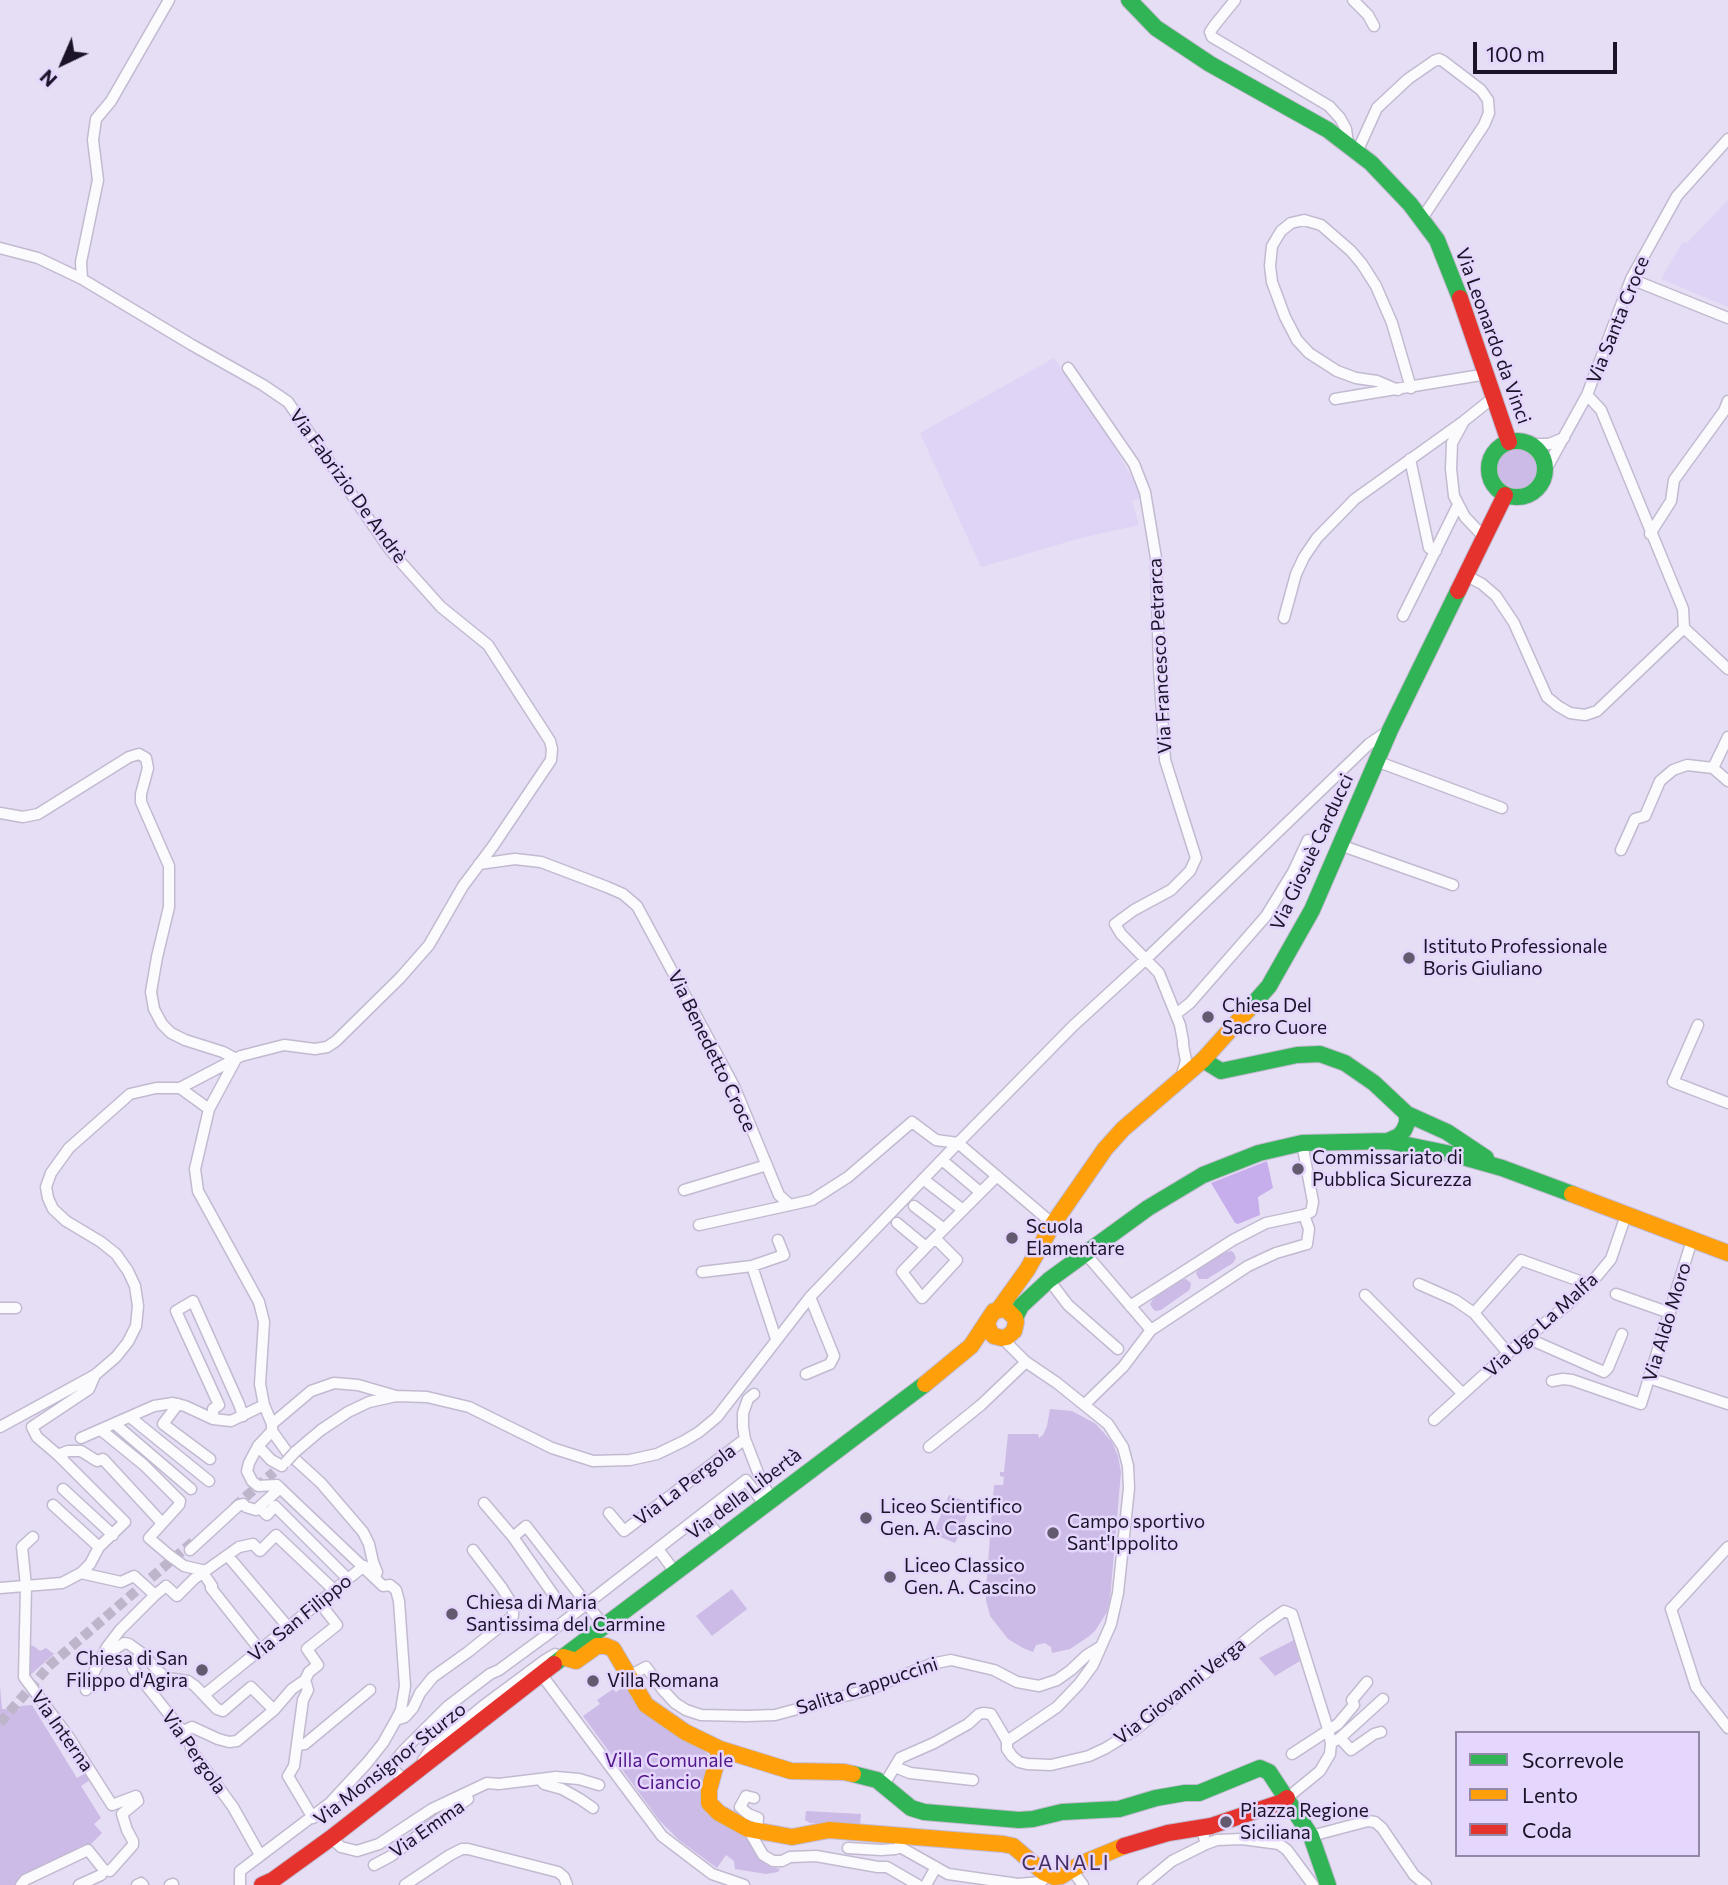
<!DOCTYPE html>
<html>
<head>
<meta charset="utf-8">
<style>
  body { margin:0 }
  #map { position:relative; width:1728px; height:1885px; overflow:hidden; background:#e6def4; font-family:Commissioner,sans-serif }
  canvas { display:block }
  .legend { position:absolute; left:1455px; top:1731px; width:245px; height:126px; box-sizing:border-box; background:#e4d6fc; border:2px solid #9488a8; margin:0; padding:9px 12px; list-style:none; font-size:21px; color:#1c1329 }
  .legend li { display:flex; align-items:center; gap:14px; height:35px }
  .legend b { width:35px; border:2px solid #9488a8 }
  .north { position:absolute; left:28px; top:28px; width:70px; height:70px; -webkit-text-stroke:5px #e4d6fc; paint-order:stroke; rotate:224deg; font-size:19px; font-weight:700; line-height:28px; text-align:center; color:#1c1329 }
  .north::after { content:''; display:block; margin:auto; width:24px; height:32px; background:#1c1329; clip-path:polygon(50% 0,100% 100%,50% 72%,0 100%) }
  .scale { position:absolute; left:1473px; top:42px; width:144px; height:32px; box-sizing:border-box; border:4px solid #1c1329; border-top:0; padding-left:9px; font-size:21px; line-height:24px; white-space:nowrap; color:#1c1329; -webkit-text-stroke:5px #e4d6fc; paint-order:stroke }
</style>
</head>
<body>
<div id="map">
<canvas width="1728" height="1885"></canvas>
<ul class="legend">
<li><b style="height:9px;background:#30b455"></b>Scorrevole</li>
<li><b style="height:9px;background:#ff9f0a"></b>Lento</li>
<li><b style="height:9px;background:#e5322d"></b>Coda</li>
</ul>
<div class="north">N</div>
<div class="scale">100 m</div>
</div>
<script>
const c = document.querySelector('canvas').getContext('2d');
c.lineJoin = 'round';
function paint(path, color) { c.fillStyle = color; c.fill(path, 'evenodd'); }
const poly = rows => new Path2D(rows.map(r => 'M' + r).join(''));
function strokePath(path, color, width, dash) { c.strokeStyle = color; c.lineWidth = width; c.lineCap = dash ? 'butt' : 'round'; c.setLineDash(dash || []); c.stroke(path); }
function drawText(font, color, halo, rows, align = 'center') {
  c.font = font + ' Commissioner,sans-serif'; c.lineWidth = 5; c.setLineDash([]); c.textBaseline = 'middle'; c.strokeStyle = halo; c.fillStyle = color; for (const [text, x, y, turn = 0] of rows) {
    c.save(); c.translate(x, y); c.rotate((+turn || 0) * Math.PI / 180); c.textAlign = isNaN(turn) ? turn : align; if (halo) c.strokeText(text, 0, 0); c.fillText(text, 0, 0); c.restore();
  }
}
paint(poly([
  [1728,200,1728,307,1661,279,1683,241,1687,243],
  [1054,358,1101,424,1143,497,1132,501,1139,525,1081,538,981,567,920,433]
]), '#dfd4f5');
paint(poly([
  '1495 470a21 21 0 1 1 42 0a21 21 0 1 1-42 0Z',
  [1231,1251,1234,1253,1236,1258,1233,1263,1207,1279,1199,1279,1196,1273,1199,1268,1226,1252],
  [1186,1279,1191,1283,1190,1289,1188,1291,1161,1310,1155,1311,1153,1309,1150,1304,1153,1299,1180,1280],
  [1050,1409,1072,1411,1096,1424,1112,1442,1118,1456,1121,1472,1110,1599,1107,1612,1095,1631,1088,1637,1070,1649,1052,1653,1051,1647,1045,1643,1036,1645,1033,1652,1023,1648,1008,1639,990,1616,986,1600,986,1589,994,1485,1003,1485,1004,1477,1000,1476,1000,1472,1004,1472,1008,1434,1038,1434,1039,1438,1043,1435,1047,1426],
  [949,1495,972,1504,955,1543,933,1534],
  [732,1589,747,1609,712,1636,696,1616],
  [1294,1640,1300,1661,1275,1676,1259,1658],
  [28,1644,35,1647,40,1651,46,1648,54,1654,28,1677],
  [628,1683,697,1746,707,1753,711,1762,702,1793,745,1835,761,1861,771,1867,780,1869,778,1872,766,1874,735,1869,734,1861,726,1855,717,1868,679,1840,659,1820,583,1716,600,1704,597,1700,613,1689,616,1692],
  [0,1686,2,1709,19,1710,20,1706,32,1705,77,1778,85,1773,90,1780,81,1786,101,1818,94,1824,102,1833,89,1846,17,1885,0,1885],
  [806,1811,861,1814,860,1827,810,1823,805,1820]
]), '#cbbbe6');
paint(poly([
  [1267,1161,1273,1188,1258,1197,1260,1215,1238,1224,1235,1223,1211,1183]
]), '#c6adeb');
strokePath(poly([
  [234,1507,274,1472],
  [0,1723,49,1666,195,1540]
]), '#beb5cb', 10, [10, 5]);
const street = poly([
  [1235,0,1214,26,1210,32,1212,37,1329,106,1340,118,1346,129,1348,144],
  [1353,0,1368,15,1374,26],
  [1357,152,1377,108,1408,79,1434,61,1439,59,1443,61,1481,90,1488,100,1489,113,1484,125,1421,220],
  [0,248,38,258,82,279,192,345,263,385,288,402,390,550,441,607,488,645,550,741,552,749,551,760,493,846,463,886,429,945,400,978,336,1041,327,1047,315,1049,284,1045,241,1056,180,1088],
  [82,279,81,262,98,180,93,140,96,119,111,101,169,0],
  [1631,279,1728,318],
  [1068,368,1134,464,1145,492,1156,558,1159,667,1165,760,1196,858,1190,871,1171,890,1134,910,1115,924,1121,934,1159,973,1180,1025,1183,1041,1183,1045,1186,1061,1181,1078],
  [1398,390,1377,381,1356,378,1337,371,1309,353,1297,340,1285,317,1272,282,1270,266,1272,246,1281,231,1291,223,1304,220,1321,225,1351,251,1362,264,1376,286,1392,323,1411,388],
  [1587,395,1601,410,1683,609,1684,628,1728,669],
  [1335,399,1487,374],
  [1530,444,1549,444,1564,438],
  [1410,459,1429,548,1436,551],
  [1545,471,1587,395,1631,279,1677,196,1728,139],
  [1650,534,1671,501,1674,480,1724,411,1728,401],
  [1484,537,1465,517,1454,496,1451,469,1452,443,1464,421,1494,397],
  [1465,575,1482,584,1496,596,1514,623,1547,697,1558,706,1570,713,1585,715,1597,711,1684,628],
  [1403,616,1458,505],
  [1284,618,1296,574,1304,557,1317,538,1355,499,1464,421],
  [1376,761,1502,808],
  [1713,768,1728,737],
  [0,813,23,817,38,814,129,757,139,754,146,758,148,768,141,794,141,802,169,866,169,907,157,957,151,992,154,1009,162,1024,171,1033,185,1040,223,1052,236,1059],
  [1340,845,1453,885],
  [1621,850,1635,819,1645,816,1660,781,1673,770,1687,765,1713,768,1728,781],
  [479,864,515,859,541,862,607,887,623,894,637,906,734,1086,779,1195,790,1205,812,1200,848,1177,912,1122,936,1140,958,1143,1053,1224],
  [1176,1014,1190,1003,1266,916,1293,872,1308,840],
  [1698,1025,1673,1082,1728,1103],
  [236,1059,209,1109,195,1169,198,1191,259,1302,264,1322,260,1384,264,1405,272,1424,272,1431,287,1452,321,1483,363,1532,369,1544,373,1562,377,1572,375,1577],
  [1302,1143,1313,1202,1311,1212,1304,1215],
  [942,1160,980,1192],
  [923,1179,963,1210],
  [684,1190,767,1165],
  [914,1206,944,1229],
  [897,1223,926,1247],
  [699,1225,790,1205],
  [935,1238,957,1260,922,1298,902,1272,926,1247,997,1176],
  [1085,1253,1151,1330],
  [752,1266,776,1339],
  [702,1272,752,1266,784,1255,778,1240],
  [1049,1280,1068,1305,1118,1349],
  [1419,1284,1455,1300,1474,1313,1508,1353],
  [1616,1294,1670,1313],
  [1365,1295,1463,1394],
  [0,1308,16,1308],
  [1474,1313,1521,1260,1588,1284],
  [1002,1338,1026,1362,1057,1383,1108,1424,1123,1447,1128,1466,1129,1488,1118,1593,1111,1624,1093,1665,1079,1684,1057,1707,1007,1741,1007,1749,1012,1756,1019,1762,1027,1764,1051,1765,1089,1756,1106,1748,1135,1730,1263,1626,1284,1611,1292,1614,1328,1729,1331,1743,1330,1754,1320,1771,1287,1798],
  [1527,1338,1604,1372,1608,1368,1622,1334],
  [806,1374,830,1364,834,1356,810,1297],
  [1649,1378,1728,1404],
  [1552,1381,1563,1379,1572,1380,1641,1404,1692,1240],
  [178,1404,163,1424,210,1459],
  [1084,1405,1123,1367,1151,1330,1248,1266,1276,1253,1307,1244,1309,1229,1304,1215,1266,1223,1233,1240,1130,1306],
  [130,1417,209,1481],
  [213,1419,213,1409,219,1405,176,1311,193,1301,239,1404,243,1416],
  [1434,1420,1508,1353,1566,1306,1597,1276,1611,1259,1626,1215],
  [115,1424,191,1489],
  [272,1424,311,1391,334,1383,358,1385,396,1396],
  [0,1427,95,1375,116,1357,128,1342,136,1326,138,1306,135,1286,128,1271,116,1254,101,1242,66,1221,53,1209,48,1198,46,1187,51,1173,69,1148,130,1094,156,1088,180,1088,209,1109],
  [101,1430,144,1465,180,1501,179,1505,149,1538,169,1555,184,1566,206,1571],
  [81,1438,154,1406,173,1403,185,1406,213,1419,231,1421,264,1405],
  [745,1439,743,1427,743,1413,748,1399,754,1394],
  [258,1446,271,1460,282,1466],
  [929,1447,981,1405,1026,1362],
  [295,1452,321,1430,348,1412,369,1402,396,1396,427,1397,469,1407,552,1448,593,1461,630,1460,657,1454,684,1441,699,1432,717,1417,810,1297,958,1143,1073,1026,1145,960,1369,744,1388,731],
  [58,1455,68,1451,81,1451,97,1461,103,1459,162,1523],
  [63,1489,113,1535],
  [484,1503,513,1537,555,1597],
  [53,1505,99,1547],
  [260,1508,267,1515,275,1506,348,1579],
  [609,1513,624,1531,745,1439,762,1483,772,1499],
  [702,1515,721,1538],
  [33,1537,22,1547,26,1586,24,1677,68,1736,112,1805,136,1796],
  [513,1537,526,1526,604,1626],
  [1728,1547,1671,1609,1696,1687,1728,1728],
  [658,1549,675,1572],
  [190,1550,239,1505,243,1504,246,1507,256,1510,280,1488,277,1485,258,1486,252,1481,247,1471,249,1463,258,1446,272,1431],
  [228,1556,288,1627],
  [81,1573,90,1564,99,1547,125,1522,58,1455,37,1437,32,1427,89,1389,95,1375],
  [203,1573,212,1586,211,1588,260,1650],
  [0,1588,62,1583,81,1573,121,1582,134,1576,155,1595],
  [107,1647,114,1650,124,1643,129,1644,143,1654,159,1672,167,1678,188,1681,195,1686,217,1709,223,1711,251,1687,274,1710],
  [143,1654,134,1661,132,1664,133,1669,180,1728,189,1741,192,1751,233,1807,260,1855],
  [541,1674,662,1836,712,1874,744,1885],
  [629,1676,646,1667,663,1690,675,1703,686,1710,701,1715,747,1716,775,1715,816,1704,870,1689,931,1664,951,1660,994,1670,1017,1682,1039,1686,1057,1680,1071,1670,1087,1655,1100,1647],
  [86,1690,92,1681,92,1676,107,1647,120,1630,155,1595,166,1586,177,1596,194,1579,239,1547,253,1544,260,1551,276,1535,334,1590],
  [204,1695,364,1566],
  [396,1720,405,1717,413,1708,420,1693,433,1677,468,1652,513,1616,513,1606,502,1588,473,1550],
  [183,1731,192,1727,218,1739,229,1742,237,1741,274,1710,292,1689,305,1680],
  [1340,1738,1351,1750,1374,1734,1381,1732],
  [1331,1743,1340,1738,1383,1699],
  [297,1745,305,1744,370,1690],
  [1292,1754,1338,1724,1354,1705,1352,1700,1367,1682],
  [423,1760,431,1749,483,1706,545,1660,555,1654],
  [895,1767,910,1773,973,1780],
  [540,1779,544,1784,562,1789,580,1799,593,1808],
  [404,1780,393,1769,394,1762,404,1750,447,1707,490,1674,499,1670,544,1637,746,1480,765,1505],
  [882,1784,888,1778,900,1758,934,1743,968,1724,979,1714,983,1713,991,1714,1007,1741],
  [754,1798,746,1796,740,1807,748,1814,758,1818,757,1831],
  [313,1818,288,1776,294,1766,303,1700,308,1690,305,1680,309,1672,318,1665,307,1649,337,1625,319,1602],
  [748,1829,763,1855,773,1861,782,1861,790,1857,816,1856,878,1867,887,1867,918,1885],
  [900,1836,900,1847,948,1874,1018,1884,1041,1882,1048,1875],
  [1311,1836,1368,1821,1375,1822,1382,1828,1414,1875,1426,1885],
  [331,1838,341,1847,357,1851,379,1844,432,1809,487,1783,499,1784,556,1777,579,1779,599,1785],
  [1206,1844,1217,1840,1242,1839,1279,1844,1287,1850,1313,1885],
  [848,1848,881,1850,895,1849,900,1847],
  [374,1865,391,1856,453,1809,468,1799],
  [1072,1870,1083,1885],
  [21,1885,25,1880,88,1850,104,1870,110,1871,133,1845,133,1841,127,1830,122,1814,138,1801,136,1796],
  [79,1885,101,1875],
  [137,1885,141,1883,143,1885],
  [170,1885,173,1884],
  [240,1885,240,1871,330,1803,367,1763,383,1743,396,1720,401,1710,405,1686,399,1601,396,1590,390,1585,383,1586,280,1488],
  [405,1885,450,1855,462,1849,468,1849,558,1872,564,1877,567,1885],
  [926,1885,936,1867],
  [1143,1885,1172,1861,1206,1844,1201,1827]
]);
const fast = poly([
  [1129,0,1156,28,1210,64,1328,130,1371,163,1410,204,1437,240,1460,298],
  '1489 469a28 28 0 1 1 56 0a28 28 0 1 1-56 0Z',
  [1248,1010,1269,986,1312,910,1390,730,1458,591],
  [1203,1060,1221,1071,1297,1055,1320,1054,1345,1063,1374,1083,1407,1114,1447,1132,1486,1158],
  [1388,1141,1399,1136,1404,1130,1407,1123,1407,1114],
  [1015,1318,1021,1306,1049,1280,1148,1208,1203,1175,1259,1153,1302,1143,1388,1141,1456,1155,1502,1168,1572,1194],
  [554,1664,925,1384],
  [853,1774,877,1780,911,1808,924,1812,1019,1820,1033,1819,1062,1812,1119,1809,1156,1798,1185,1793,1199,1793,1260,1768,1269,1772,1311,1836,1328,1885]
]);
const slow = poly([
  [1572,1194,1728,1253],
  [999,1309,1027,1270,1053,1224,1105,1149,1123,1129,1203,1060,1248,1010],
  [925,1384,971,1346,994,1311,1004,1309,1008,1311,1015,1318,1016,1322,1014,1331,1007,1337,1002,1338,994,1336,990,1332,987,1323],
  [563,1657,576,1661,597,1646,606,1646,613,1649,646,1705,685,1732,720,1749,791,1771,844,1772,853,1774],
  [720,1749,709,1790,709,1803,719,1813,748,1829,792,1837,829,1830,1003,1844,1013,1846,1043,1872,1055,1877,1061,1876,1083,1863,1124,1846]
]);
const jam = poly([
  [1460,298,1509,442],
  [1458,591,1505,495],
  [1124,1846,1168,1833,1211,1826,1282,1802,1287,1798],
  [262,1885,273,1880,331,1838,554,1664]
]);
strokePath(street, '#c2bad0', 13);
strokePath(fast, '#c2bad0', 18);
strokePath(slow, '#c2bad0', 18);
strokePath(jam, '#c2bad0', 18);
strokePath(street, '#fbfafd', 10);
strokePath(fast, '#30b455', 16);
strokePath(slow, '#ff9f0a', 16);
strokePath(jam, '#e5322d', 16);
const streetBridge = poly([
  [286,1462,295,1452]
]);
strokePath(streetBridge, '#c2bad0', 13, []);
strokePath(streetBridge, '#fbfafd', 10);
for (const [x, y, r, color] of [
  [1409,958,7,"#635a70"],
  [1208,1017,7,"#635a70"],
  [1298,1169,7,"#635a70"],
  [1012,1238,7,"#635a70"],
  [866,1518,7,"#635a70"],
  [1053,1533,7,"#635a70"],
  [890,1577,7,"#635a70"],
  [452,1614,7,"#635a70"],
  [202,1670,7,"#635a70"],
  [593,1681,7,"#635a70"],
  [1226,1822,7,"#635a70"]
]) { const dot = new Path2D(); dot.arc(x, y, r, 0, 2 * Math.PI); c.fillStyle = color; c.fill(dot); strokePath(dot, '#e4d6fc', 2.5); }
drawText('19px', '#1c1329', '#e4d6fc', [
  ["Via Santa Croce",1618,320,-68],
  ["Via Leonardo da Vinci",1493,336,70],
  ["Via Fabrizio De Andrè",348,486,54],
  ["Via Francesco Petrarca",1160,656,-93],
  ["Via Giosuè Carducci",1312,852,-65],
  ["Via Benedetto Croce",712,1051,64],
  ["Via Aldo Moro",1667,1322,-73],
  ["Via Ugo La Malfa",1541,1325,-42],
  ["Via La Pergola",685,1485,-37],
  ["Via della Libertà",744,1494,-37],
  ["Via San Filippo",300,1618,-39],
  ["Salita Cappuccini",867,1686,-18],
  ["Via Giovanni Verga",1180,1691,-38],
  ["Via Interna",62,1731,55],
  ["Via Pergola",194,1752,55],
  ["Via Monsignor Sturzo",390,1764,-38],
  ["Via Emma",427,1829,-35]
]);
drawText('19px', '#1c1329', '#e4d6fc', [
  ["Istituto Professionale",1423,947],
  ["Boris Giuliano",1423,969],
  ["Chiesa Del",1222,1006],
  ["Sacro Cuore",1222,1028],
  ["Commissariato di",1312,1158],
  ["Pubblica Sicurezza",1312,1180],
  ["Scuola",1026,1227],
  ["Elamentare",1026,1249],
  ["Liceo Scientifico",880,1507],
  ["Gen. A. Cascino",880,1529],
  ["Campo sportivo",1067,1522],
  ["Sant'Ippolito",1067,1544],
  ["Liceo Classico",904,1566],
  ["Gen. A. Cascino",904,1588],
  ["Chiesa di Maria",466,1603],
  ["Santissima del Carmine",466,1625],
  ["Chiesa di San",188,1659,"right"],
  ["Filippo d'Agira",188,1681,"right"],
  ["Villa Romana",607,1681],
  ["Piazza Regione",1240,1811],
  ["Siciliana",1240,1833]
], 'left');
drawText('19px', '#511687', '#e4d6fc', [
  ["Villa Comunale",669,1761],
  ["Ciancio",669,1783]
]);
c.letterSpacing = '2px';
drawText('21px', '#452f62', '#e4d6fc', [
  ["CANALI",1066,1863]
]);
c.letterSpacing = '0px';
</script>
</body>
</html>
